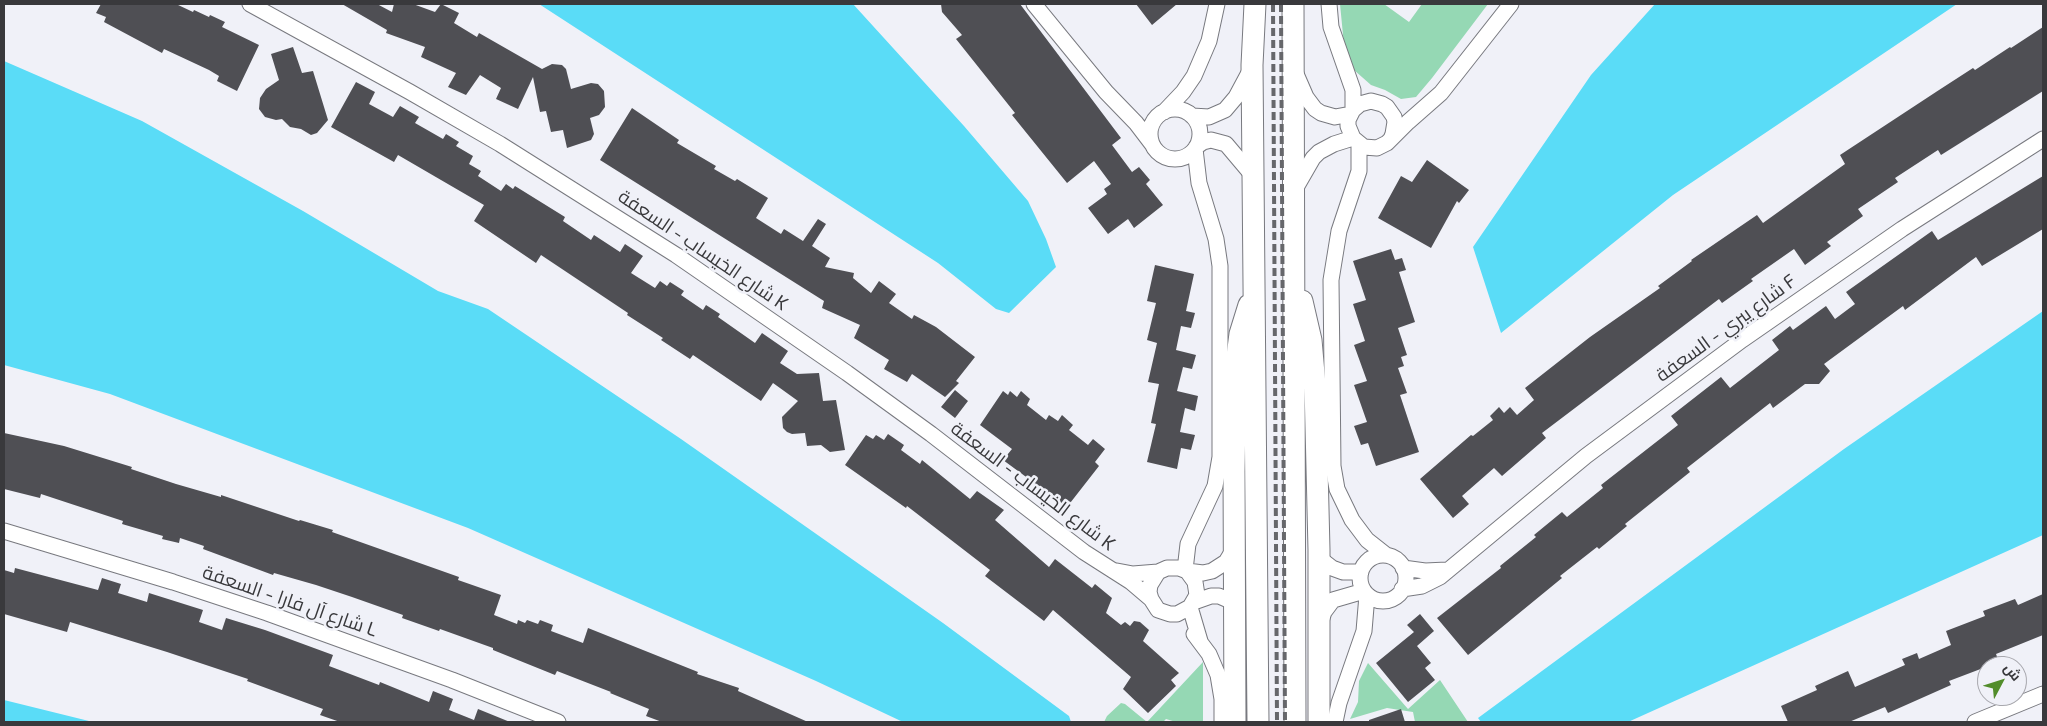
<!DOCTYPE html>
<html>
<head>
<meta charset="utf-8">
<style>
  body { margin:0 }
  #map { position:relative; width:2047px; height:726px; overflow:hidden; background:#f0f1f8; font-family:"Exo 2",Cairo,sans-serif }
  canvas { display:block }
  .frame { position:absolute; inset:0; border:5px solid #39393c; pointer-events:none }
  .north { position:absolute; left:1977px; top:656px; width:50px; height:50px; box-sizing:border-box; background:#f0f1f8; border:1px solid #a7a7ad; border-radius:50%; rotate:50deg; font-size:14px; font-weight:700; line-height:20px; text-align:center; color:#39393c }
  .north::after { content:''; display:block; margin:auto; width:18px; height:22px; background:#528d2b; clip-path:polygon(50% 0,100% 100%,50% 72%,0 100%) }
</style>
</head>
<body>
<div id="map">
<canvas width="2047" height="726"></canvas>
<div class="frame"></div>
<div class="north">ش</div>
</div>
<script>
const c = document.querySelector('canvas').getContext('2d');
c.lineJoin = 'round';
function paint(path, color) { c.fillStyle = color; c.fill(path, 'evenodd'); }
const poly = rows => new Path2D(rows.map(r => 'M' + r).join(''));
function strokePath(path, color, width, dash) { c.strokeStyle = color; c.lineWidth = width; c.lineCap = dash ? 'butt' : 'round'; c.setLineDash(dash || []); c.stroke(path); }
function drawText(font, color, halo, rows, align = 'center') {
  c.font = font + ' "Exo 2",Cairo,sans-serif'; c.lineWidth = 5; c.setLineDash([]); c.textBaseline = 'middle'; c.strokeStyle = halo; c.fillStyle = color; for (const [text, x, y, turn = 0] of rows) {
    c.save(); c.translate(x, y); c.rotate((+turn || 0) * Math.PI / 180); c.textAlign = isNaN(turn) ? turn : align; if (halo) c.strokeText(text, 0, 0); c.fillText(text, 0, 0); c.restore();
  }
}
paint(poly([
  [1340,4,1384,4,1409,22,1422,4,1488,4,1432,78,1416,97,1401,99,1385,90,1371,85,1354,70,1344,45],
  [1203,662,1203,722,1176,722,1166,719,1163,722,1104,722,1107,716,1121,703,1125,704,1147,722],
  [1368,663,1408,709,1440,680,1468,722,1415,722,1413,712,1387,708,1350,719,1358,702,1359,681]
]), '#95d8b4');
paint(poly([
  [539,4,853,4,964,126,1028,201,1046,239,1056,267,1009,313,996,309,938,263],
  [1655,4,1957,4,1673,195,1501,333,1473,247,1591,75],
  [4,61,142,121,303,211,438,291,488,309,681,439,943,623,1069,716,1071,722,903,722,816,681,468,528,110,394,4,365],
  [2043,311,2043,535,1628,722,1481,722,1478,718,1844,449],
  [4,700,93,722,4,722]
]), '#5adcf7');
paint(poly([
  [101,4,176,4,193,12,194,10,209,17,210,15,225,22,222,27,259,45,237,91,217,81,219,76,209,70,164,49,162,53,104,22,106,17,96,13],
  [342,4,377,4,392,12,394,4,413,4,435,12,441,4,459,13,454,23,477,37,479,33,542,69,552,64,562,65,566,69,571,89,591,83,598,84,604,91,605,107,599,115,590,118,594,134,591,140,567,148,563,130,551,132,546,111,540,112,533,77,518,109,496,99,501,88,480,75,466,95,448,87,456,73,421,57,425,47,386,33,387,30],
  [941,4,1020,4,1121,138,1112,145,1132,172,1139,167,1150,180,1146,184,1163,205,1134,228,1128,219,1108,234,1088,208,1107,194,1104,189,1111,184,1094,161,1067,183,1012,115,1015,113,956,39,962,35,942,12],
  [1136,4,1177,4,1152,25],
  [2043,27,2043,91,1941,155,1938,150,1895,178,1898,182,1858,209,1863,216,1827,242,1831,246,1805,265,1794,249,1751,279,1753,281,1722,303,1719,299,1542,433,1546,438,1502,476,1494,468,1462,496,1469,504,1453,518,1420,479,1471,435,1473,436,1493,420,1490,416,1499,407,1504,413,1510,407,1517,415,1534,400,1525,388,1590,337,1660,288,1658,286,1692,261,1691,260,1757,215,1763,223,1845,164,1840,155,1939,90,1973,68,1975,70,2010,47,2011,48],
  [293,47,302,73,313,71,328,120,317,133,311,135,301,129,290,127,282,119,276,120,265,117,259,109,260,98,266,89,279,80,271,54],
  [356,82,375,92,369,104,393,117,400,106,419,117,415,123,443,139,446,134,459,142,456,146,473,156,469,164,481,171,478,176,501,191,506,184,513,189,515,186,565,217,563,221,591,240,594,235,620,252,625,244,643,256,631,273,655,288,660,281,667,286,670,282,684,291,681,295,703,310,706,305,720,314,718,317,755,343,762,333,788,351,780,363,797,374,819,373,823,401,836,400,845,450,830,452,821,445,807,446,805,433,792,434,787,432,783,428,782,417,798,401,773,383,761,401,693,355,690,359,661,340,663,338,627,315,628,313,541,255,536,263,474,221,484,205,398,155,394,162,331,127],
  [632,108,679,140,677,143,716,166,714,169,735,181,737,179,768,198,756,218,781,234,784,229,803,241,818,219,826,224,812,246,830,258,825,267,854,273,853,278,871,293,879,281,896,294,889,303,912,319,914,315,936,327,975,357,956,381,959,383,945,397,912,374,907,382,884,369,889,360,854,338,860,325,822,308,824,301,600,160],
  [1427,160,1469,190,1459,203,1457,201,1431,248,1378,218,1401,176,1412,182],
  [2043,176,2043,229,1982,266,1976,257,1905,310,1903,306,1824,364,1830,371,1819,384,1805,384,1773,408,1770,403,1687,468,1690,472,1625,524,1627,526,1599,549,1597,547,1560,576,1562,578,1468,655,1437,618,1501,568,1500,566,1536,537,1534,535,1562,512,1567,517,1603,488,1601,485,1678,425,1671,416,1721,377,1730,388,1779,350,1772,340,1790,326,1793,330,1826,306,1835,319,1855,304,1846,292,1932,231,1938,240],
  [1391,249,1395,260,1402,258,1406,270,1399,272,1415,322,1398,328,1407,355,1401,357,1404,366,1398,368,1407,393,1400,395,1419,452,1376,466,1368,443,1361,445,1354,426,1367,422,1354,385,1367,381,1354,345,1365,341,1353,304,1366,300,1353,261],
  [1155,265,1194,274,1186,311,1195,313,1191,328,1181,326,1176,350,1196,355,1192,369,1183,367,1177,391,1198,396,1195,411,1185,408,1180,432,1195,435,1191,450,1181,448,1177,469,1147,462,1156,424,1151,423,1159,384,1148,382,1157,343,1147,340,1156,303,1147,301],
  [955,390,968,401,955,418,941,407],
  [1003,391,1008,395,1010,391,1017,397,1021,391,1030,399,1027,405,1046,420,1049,415,1058,421,1062,415,1073,425,1069,430,1088,445,1093,439,1105,449,1095,462,1099,466,1067,507,1003,460,1012,449,980,425],
  [4,433,64,446,132,467,131,469,176,484,221,497,221,495,299,521,300,520,333,530,332,532,459,577,458,580,501,595,494,615,517,624,518,620,525,623,527,620,538,624,540,620,553,625,551,631,583,643,588,628,698,672,697,674,739,688,738,691,808,722,662,722,646,716,649,709,610,693,611,692,557,671,555,675,493,650,493,648,440,629,439,631,402,618,403,615,352,597,316,585,274,573,273,575,203,549,204,546,180,538,179,543,162,539,163,536,122,524,123,521,41,494,40,498,4,489],
  [888,434,904,445,901,450,920,464,922,460,970,499,977,491,1004,510,995,520,1049,567,1055,559,1092,588,1095,584,1112,598,1106,613,1121,625,1125,622,1130,626,1134,621,1140,622,1149,630,1143,641,1179,673,1171,680,1176,686,1148,713,1123,689,1131,677,1053,610,1044,621,985,576,990,570,907,506,906,508,845,465,866,435,873,439,876,435,884,440],
  [15,568,98,590,102,578,121,584,118,593,147,602,149,593,203,610,199,622,222,630,226,618,265,630,333,655,329,666,379,685,380,682,429,702,433,691,453,699,449,710,474,720,478,709,510,722,340,722,320,715,323,709,247,681,248,679,167,652,70,622,67,632,4,614,4,570,14,573],
  [2043,594,2043,635,1996,654,1999,662,1949,681,1951,685,1888,713,1885,707,1849,722,1788,722,1781,706,1817,690,1815,686,1848,671,1855,687,1905,665,1902,659,1917,653,1919,659,1951,645,1946,631,1985,616,1983,611,2015,599,2018,605],
  [1420,614,1434,631,1417,646,1431,663,1425,668,1435,680,1408,702,1376,663,1414,632,1407,625],
  [1401,709,1405,722,1369,722,1369,720]
]), '#4f4f54');
const street = poly([
  [250,4,410,92,500,144,676,255,847,373,931,434,1084,552,1131,582,1151,599],
  [1034,4,1106,92,1136,123,1152,144],
  [1329,4,1331,27,1353,90,1353,110],
  [1296,74,1306,97,1315,109,1321,113,1335,117,1351,114],
  '1150 134a25 25 0 1 1 50 0a25 25 0 1 1-50 0Z',
  [1164,112,1183,92,1194,76,1209,41,1217,4],
  [1192,116,1209,117,1225,110,1236,97,1251,69],
  [1391,139,1393,134,1395,122,1394,117,1387,107,1382,104,1371,101,1360,104,1353,110,1348,120,1348,126,1353,138,1364,147,1377,148,1387,143,1408,122,1441,93,1511,4],
  [1359,144,1359,171,1339,231,1331,280,1333,466,1337,489,1352,520,1367,540,1386,555],
  [1196,147,1203,142,1211,140,1226,144,1253,176],
  [1294,191,1313,158,1319,152,1334,144,1353,138],
  [4,531,173,582,267,613,452,680,558,722],
  [1319,552,1323,561,1332,568,1343,572,1361,572],
  '1360 578a23 23 0 1 1 46 0a23 23 0 1 1-46 0Z',
  [1403,568,1425,571,1447,570],
  [1185,570,1188,544,1215,486,1220,457,1220,266,1216,239,1199,183,1195,149],
  [1117,571,1133,574,1158,572],
  [1187,571,1203,573,1212,571,1226,562,1234,549],
  [1402,589,1422,586,1440,577,1586,456,1742,340,1902,229,2043,139],
  [1194,602,1211,596,1219,596,1235,603],
  [1190,607,1177,614,1170,614,1158,610,1151,599,1149,592,1150,585,1158,572,1167,568,1179,568,1187,571,1195,582,1197,595,1190,607,1200,641],
  [1321,621,1324,612,1333,600,1364,591],
  [1194,634,1209,654,1218,675,1222,699,1222,722],
  [1335,722,1339,703,1364,631,1367,595],
  [1975,722,2043,694]
]);
const secondary = poly([
  [1255,4,1252,65,1258,722],
  [1293,4,1295,722],
  [1302,301,1311,340,1315,385,1319,550,1319,722],
  [1235,722,1234,471,1236,364,1240,334,1249,305]
]);
strokePath(street, '#78797f', 17);
strokePath(secondary, '#78797f', 23);
strokePath(street, '#fff', 15);
strokePath(secondary, '#fff', 21);
strokePath(poly([
  [1273,4,1277,722],
  [1281,4,1285,722]
]), '#66676b', 4, [8, 4]);
drawText('19px', '#39393c', '#f0f1f8', [
  ["شارع الخيساب - السعفة K",703,250,34],
  ["شارع يبري - السعفة F",1726,328,-36],
  ["شارع الخيساب - السعفة K",1033,486,37],
  ["شارع آل فارا - السعفة L",290,601,19]
]);
</script>
</body>
</html>
